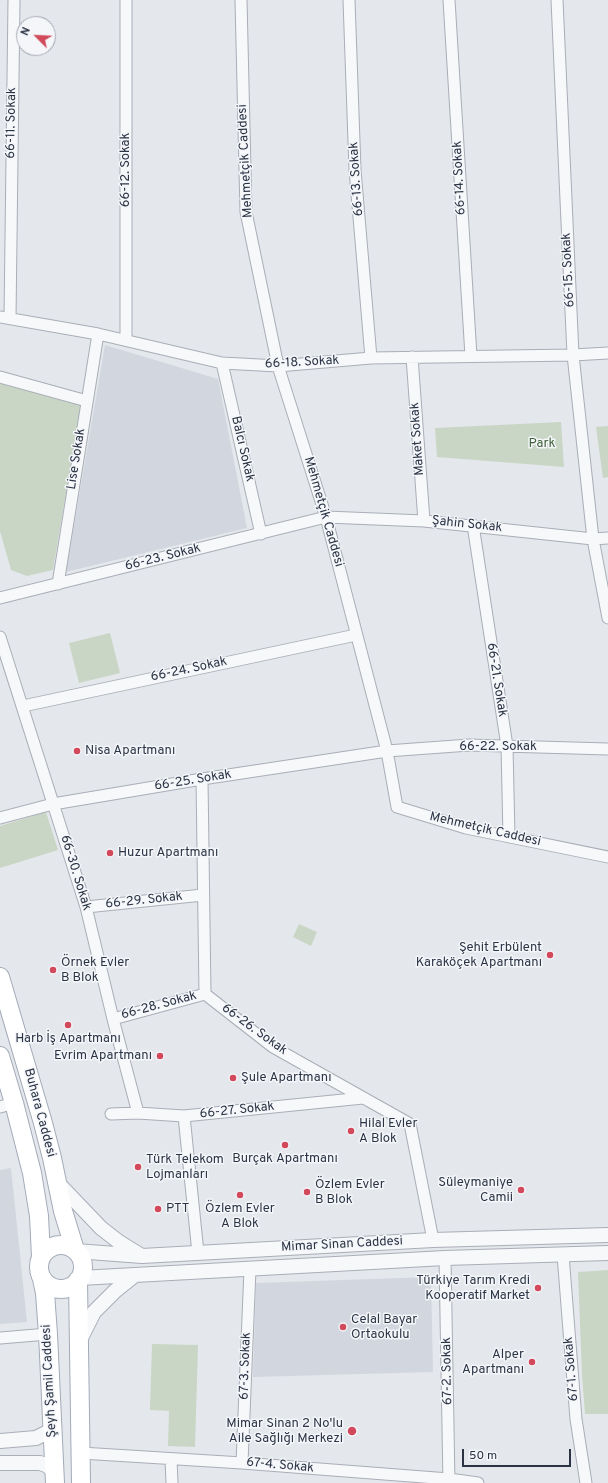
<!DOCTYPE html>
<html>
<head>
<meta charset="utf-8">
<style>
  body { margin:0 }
  #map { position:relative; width:608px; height:1483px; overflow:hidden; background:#e4e7ec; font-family:Overpass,sans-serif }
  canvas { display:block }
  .north { position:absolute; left:16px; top:16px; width:40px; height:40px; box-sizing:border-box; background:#f4f6f9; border:1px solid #a4a8b1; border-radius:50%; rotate:294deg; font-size:11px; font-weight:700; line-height:16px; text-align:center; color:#2b3445 }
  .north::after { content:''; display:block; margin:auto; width:14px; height:18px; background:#d1495b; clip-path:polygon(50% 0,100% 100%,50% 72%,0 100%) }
  .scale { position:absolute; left:462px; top:1449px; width:109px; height:18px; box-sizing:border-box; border:2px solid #2b3445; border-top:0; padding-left:5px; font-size:12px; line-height:14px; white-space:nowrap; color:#2b3445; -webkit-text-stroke:3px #f4f6f9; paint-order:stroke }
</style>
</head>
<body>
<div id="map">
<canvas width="608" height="1483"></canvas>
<div class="north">N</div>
<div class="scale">50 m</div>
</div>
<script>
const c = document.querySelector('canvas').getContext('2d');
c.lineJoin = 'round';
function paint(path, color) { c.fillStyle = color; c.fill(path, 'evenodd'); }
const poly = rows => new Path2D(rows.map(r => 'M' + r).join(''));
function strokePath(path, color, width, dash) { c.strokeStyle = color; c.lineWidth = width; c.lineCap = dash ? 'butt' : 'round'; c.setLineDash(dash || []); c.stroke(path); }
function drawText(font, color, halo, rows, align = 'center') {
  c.font = font + ' Overpass,sans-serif'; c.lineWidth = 3; c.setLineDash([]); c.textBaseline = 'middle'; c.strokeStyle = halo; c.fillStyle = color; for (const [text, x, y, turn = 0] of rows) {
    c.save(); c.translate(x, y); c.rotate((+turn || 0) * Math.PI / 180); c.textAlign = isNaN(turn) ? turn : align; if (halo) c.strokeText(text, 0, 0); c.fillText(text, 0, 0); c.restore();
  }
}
paint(poly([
  [105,345,218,379,247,528,66,572],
  [11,1168,27,1322,0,1324,0,1170],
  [431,1277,433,1372,253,1377,256,1283]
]), '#d2d6de');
paint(poly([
  [0,382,81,403,53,570,27,576,11,570,0,531],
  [561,422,564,467,437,457,435,428],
  [608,426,608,477,603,478,596,427],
  [110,633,120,673,79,683,69,643],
  [46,812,58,850,0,868,0,826],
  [299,924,317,932,311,946,293,937],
  [608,1270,608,1414,585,1414,582,1375,578,1272],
  [152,1344,198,1345,195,1447,168,1446,169,1411,150,1410]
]), '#c9d6c5');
const minor = poly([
  [126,0,126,340],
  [241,0,246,212,278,366,326,517,387,751,397,807,466,828,608,857],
  [349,0,355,170,371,358],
  [449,0,471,356],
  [557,0,573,355,593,539,608,618],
  [0,317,98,334,222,363,278,366,371,358,573,355,608,353],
  [10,318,14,0],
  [412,357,424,521],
  [222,363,261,534],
  [0,377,87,401],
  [473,525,507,746,509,837],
  [58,584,98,334],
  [0,598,326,517,424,521,593,539,608,538],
  [0,637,86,907,113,1019,138,1113],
  [23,706,356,635],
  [202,779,205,994,273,1047,410,1124,433,1240],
  [0,818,53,804,202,779,387,751,469,745,608,749],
  [86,907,203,895],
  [113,1019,205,994],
  [0,1107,14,1103],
  [111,1114,138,1113,184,1116,363,1098],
  [184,1116,198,1253],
  [563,1255,576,1419,586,1483],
  [445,1258,449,1483],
  [0,1338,48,1334],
  [81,1453,242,1463,449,1479,478,1483],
  [171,1459,172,1483],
  [242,1463,250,1269]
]);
const tertiary = poly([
  [57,1182,101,1228,119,1242,140,1255],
  [76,1251,142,1256,433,1240,608,1235],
  [80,1278,445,1258,608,1253],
  [80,1340,94,1312,115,1291,135,1275],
  [0,1441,36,1438,48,1432,53,1427],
  [0,1463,40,1463,46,1465,55,1472]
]);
const primary = poly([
  [0,977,43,1123,52,1158,63,1211,75,1250],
  [0,1056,14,1103,32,1173,39,1216,41,1257],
  '39 1267a22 22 0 1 1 44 0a22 22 0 1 1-44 0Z',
  [42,1279,45,1293,48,1334,55,1483],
  [78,1280,81,1483]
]);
strokePath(minor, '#a9aeb7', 13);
strokePath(tertiary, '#a9aeb7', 16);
strokePath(primary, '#a3abb8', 20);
strokePath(minor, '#f7f8fa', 11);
strokePath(tertiary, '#f7f8fa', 14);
strokePath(primary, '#fff', 18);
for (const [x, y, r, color] of [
  [77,751,4,"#d1495b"],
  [110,853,4,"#d1495b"],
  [550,955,4,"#d1495b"],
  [53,970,4,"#d1495b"],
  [68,1025,4,"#d1495b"],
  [160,1056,4,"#d1495b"],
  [233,1078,4,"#d1495b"],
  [351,1131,4,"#d1495b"],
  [285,1145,4,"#d1495b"],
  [138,1167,4,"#d1495b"],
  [521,1190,4,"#d1495b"],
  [307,1192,4,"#d1495b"],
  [240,1195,4,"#d1495b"],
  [158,1209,4,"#d1495b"],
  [538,1288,4,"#d1495b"],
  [343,1327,4,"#d1495b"],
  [532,1362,4,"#d1495b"],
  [352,1431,5,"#d1495b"]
]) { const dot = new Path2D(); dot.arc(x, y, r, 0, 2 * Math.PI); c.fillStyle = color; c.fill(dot); strokePath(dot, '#f4f6f9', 1.5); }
drawText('13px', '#2b3445', '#f4f6f9', [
  ["66-11. Sokak",12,123,-89],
  ["Mehmetçik Caddesi",246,161,-93],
  ["66-12. Sokak",126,170,-90],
  ["66-14. Sokak",460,178,-93],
  ["66-13. Sokak",357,179,-94],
  ["66-15. Sokak",569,270,-93],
  ["66-18. Sokak",302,363,-3],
  ["Maket Sokak",418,439,-94],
  ["Balcı Sokak",242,449,77],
  ["Lise Sokak",77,459,-81],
  ["Mehmetçik Caddesi",323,512,74],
  ["Şahin Sokak",467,525,6],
  ["66-23. Sokak",163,558,-14],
  ["66-24. Sokak",189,670,-12],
  ["66-21. Sokak",496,680,81],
  ["66-22. Sokak",498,747],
  ["66-25. Sokak",193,781,-9],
  ["Mehmetçik Caddesi",485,830,13],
  ["66-30. Sokak",75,873,73],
  ["66-29. Sokak",144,901,-6],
  ["66-28. Sokak",159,1006,-15],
  ["66-26. Sokak",254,1030,36],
  ["66-27. Sokak",237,1111,-6],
  ["Buhara Caddesi",39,1113,75],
  ["Mimar Sinan Caddesi",342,1245,-3],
  ["67-3. Sokak",246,1366,-88],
  ["67-1. Sokak",572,1369,-95],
  ["67-2. Sokak",448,1371,-91],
  ["Şeyh Şamil Caddesi",50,1381,-93],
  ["67-4. Sokak",280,1466,5]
]);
drawText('13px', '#3f6138', '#f4f6f9', [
  ["Park",542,444]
]);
drawText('13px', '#2b3445', '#f4f6f9', [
  ["Nisa Apartmanı",85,751],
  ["Huzur Apartmanı",118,853],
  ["Şehit Erbülent",542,948,"right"],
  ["Karaköçek Apartmanı",542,963,"right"],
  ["Örnek Evler",61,963],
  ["B Blok",61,978],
  ["Harb İş Apartmanı",68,1039,"center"],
  ["Evrim Apartmanı",152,1056,"right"],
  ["Şule Apartmanı",241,1078],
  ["Hilal Evler",359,1124],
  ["A Blok",359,1139],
  ["Burçak Apartmanı",285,1159,"center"],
  ["Türk Telekom",146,1160],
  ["Lojmanları",146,1175],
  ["Süleymaniye",513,1183,"right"],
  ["Camii",513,1198,"right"],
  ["Özlem Evler",315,1185],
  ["B Blok",315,1200],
  ["PTT",166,1209],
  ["Özlem Evler",240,1209,"center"],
  ["A Blok",240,1224,"center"],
  ["Türkiye Tarım Kredi",530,1281,"right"],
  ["Kooperatif Market",530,1296,"right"],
  ["Celal Bayar",351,1320],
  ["Ortaokulu",351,1335],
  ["Alper",524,1355,"right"],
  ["Apartmanı",524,1370,"right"],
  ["Mimar Sinan 2 No'lu",343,1424,"right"],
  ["Aile Sağlığı Merkezi",343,1439,"right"]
], 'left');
</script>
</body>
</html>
